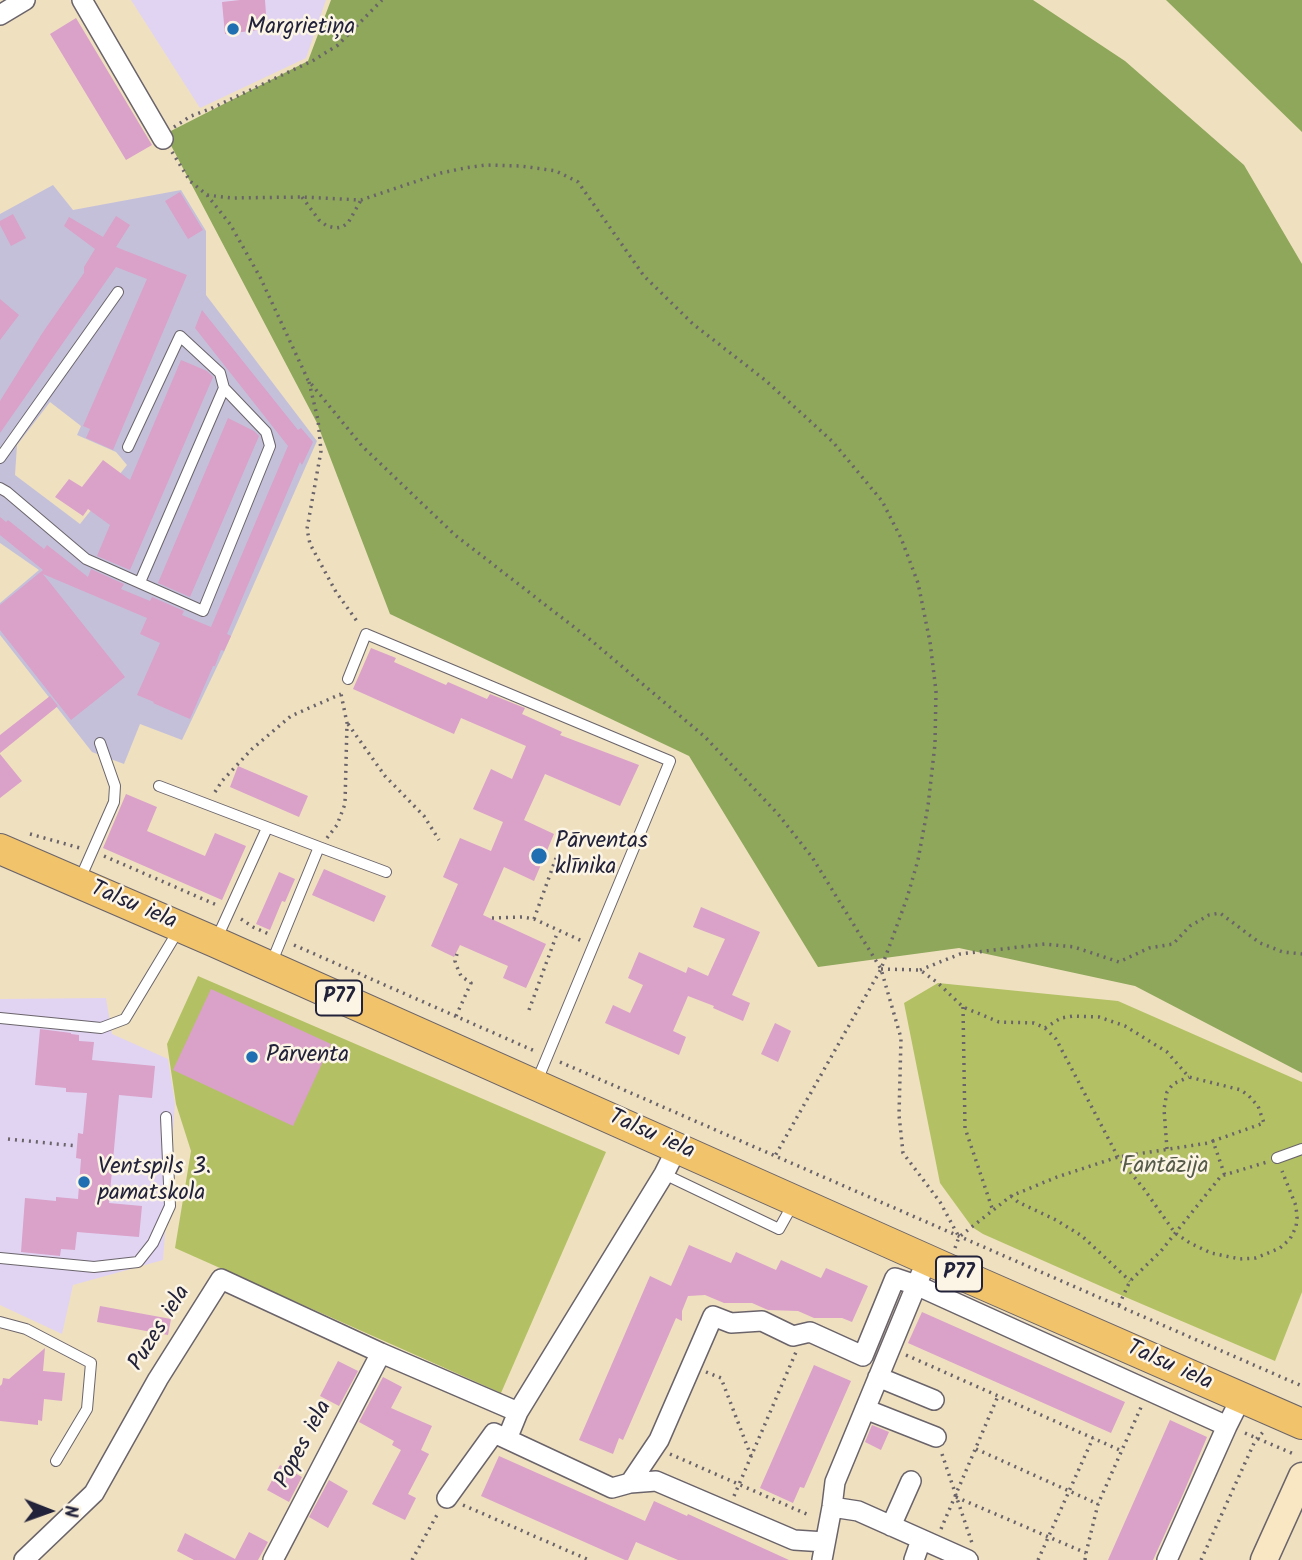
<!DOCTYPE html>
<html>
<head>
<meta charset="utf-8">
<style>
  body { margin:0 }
  #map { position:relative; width:1302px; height:1560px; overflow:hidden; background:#efe0c0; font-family:Kalam,sans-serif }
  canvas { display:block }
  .north { position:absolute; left:14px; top:1476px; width:70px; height:70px; -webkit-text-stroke:5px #fcf5e5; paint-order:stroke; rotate:91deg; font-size:19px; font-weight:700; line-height:28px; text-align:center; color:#22223b }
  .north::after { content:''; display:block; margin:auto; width:24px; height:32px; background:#22223b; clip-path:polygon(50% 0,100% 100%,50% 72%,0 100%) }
</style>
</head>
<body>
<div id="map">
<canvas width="1302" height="1560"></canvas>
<div class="north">N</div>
</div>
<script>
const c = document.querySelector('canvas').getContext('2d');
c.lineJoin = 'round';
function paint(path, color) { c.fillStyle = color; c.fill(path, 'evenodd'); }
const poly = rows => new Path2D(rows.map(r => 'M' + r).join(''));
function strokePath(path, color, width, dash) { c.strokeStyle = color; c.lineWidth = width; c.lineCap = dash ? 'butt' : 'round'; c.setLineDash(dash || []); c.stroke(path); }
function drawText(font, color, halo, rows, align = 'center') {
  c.font = font + ' Kalam,sans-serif'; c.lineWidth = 5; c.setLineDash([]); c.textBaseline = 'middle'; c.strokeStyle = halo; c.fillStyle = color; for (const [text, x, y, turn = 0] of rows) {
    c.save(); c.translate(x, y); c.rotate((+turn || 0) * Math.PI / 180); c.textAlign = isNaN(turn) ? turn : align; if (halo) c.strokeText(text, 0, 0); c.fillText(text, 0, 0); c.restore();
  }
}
paint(poly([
  [131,0,326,0,306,58,200,108],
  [106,998,112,1034,168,1059,175,1104,163,1260,73,1285,62,1334,0,1305,0,999]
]), '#e1d4f3');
paint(poly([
  [53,185,73,210,181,190,206,231,206,295,317,441,224,652,182,740,140,724,124,764,92,752,0,635,0,603,39,570,0,543,0,214],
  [50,402,81,426,77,435,116,452,127,465,80,524,15,475,17,445]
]), '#c5c0da');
paint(poly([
  [198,976,606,1152,501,1393,175,1248,191,1151,176,1104,167,1044],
  [938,983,1118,1001,1302,1082,1302,1292,1275,1361,1123,1296,983,1234,972,1227,940,1183,904,1003]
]), '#b3c164');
paint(poly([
  [331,0,1033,0,1125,61,1244,165,1302,264,1302,1073,1135,986,959,948,818,967,689,756,390,614,317,423,165,134,308,61],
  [1166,0,1302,0,1302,132]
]), '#8ea75a');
paint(poly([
  [240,0,265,0,267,29,225,34,222,2],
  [76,18,152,145,126,160,50,34],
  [180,192,203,230,188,239,165,201],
  [13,214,26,238,11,246,0,225,0,221],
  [116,216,130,225,116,247,187,275,113,450,86,438,90,429,83,426,147,279,116,267,0,433,0,401,43,332,84,273,84,267,95,249,64,226,69,217,103,237],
  [0,299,19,315,0,340],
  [202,310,298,430,301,428,313,442,302,465,300,462,227,634,231,636,224,651,221,650,215,666,213,666,190,719,153,703,154,702,137,695,160,643,140,634,147,618,43,574,125,677,71,720,0,630,0,605,43,570,0,535,0,517,6,522,8,520,44,549,47,545,88,577,91,569,124,584,121,589,150,601,152,597,184,611,182,615,211,627,288,446,195,328],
  [181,360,207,371,213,377,130,570,97,556,110,525,88,509,83,516,55,497,69,479,82,487,103,460,130,480],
  [228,418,254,431,259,436,190,597,158,583],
  [371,648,396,658,394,662,446,685,448,682,487,699,490,694,525,708,522,714,562,732,560,735,639,765,620,806,545,774,524,820,554,834,534,881,504,867,483,915,546,944,526,988,503,978,508,966,460,945,454,957,431,946,458,884,443,877,460,838,491,851,503,822,473,809,491,769,512,779,526,746,461,718,454,734,353,689],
  [50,696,58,706,0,753,0,735],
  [0,754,22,781,0,798],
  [238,766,308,796,299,817,230,787],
  [126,794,157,807,147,831,205,856,215,833,246,846,222,900,103,848],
  [324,869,386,896,374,922,312,895],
  [279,872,295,879,285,902,282,901,270,930,256,924],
  [701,907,760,932,732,995,750,1003,743,1021,713,1008,714,1006,688,996,673,1031,686,1037,679,1055,605,1023,613,1005,630,1013,643,985,628,978,639,952,686,973,688,967,708,976,725,939,693,927],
  [211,989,331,1044,293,1126,173,1070],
  [775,1023,791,1031,778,1062,761,1054],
  [40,1029,71,1033,71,1034,79,1035,79,1041,94,1042,92,1060,155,1066,152,1098,119,1095,109,1203,142,1206,139,1237,77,1232,75,1250,61,1249,60,1256,21,1252,25,1198,56,1201,56,1197,78,1199,81,1159,76,1158,78,1133,83,1134,87,1093,66,1092,66,1088,35,1085],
  [689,1245,731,1263,736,1252,776,1270,781,1260,821,1278,826,1268,868,1286,852,1322,842,1318,814,1318,798,1311,768,1310,752,1303,724,1303,705,1295,688,1296,682,1311,682,1321,676,1318,623,1440,619,1438,613,1454,579,1440,650,1276,671,1286],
  [100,1306,171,1319,168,1335,97,1322],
  [922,1312,1125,1402,1111,1433,908,1343],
  [45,1348,43,1371,65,1373,62,1401,44,1399,42,1421,38,1420,38,1425,0,1421,0,1386,2,1384,3,1378,9,1379],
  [338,1361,358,1371,339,1406,320,1396],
  [814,1365,851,1381,804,1488,800,1487,793,1503,760,1488],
  [383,1377,402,1387,391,1408,432,1426,421,1450,429,1454,408,1494,416,1498,405,1520,372,1504,401,1450,392,1445,394,1441,359,1422],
  [1170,1420,1207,1437,1183,1494,1153,1560,1108,1560],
  [872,1425,889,1432,881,1450,865,1442],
  [499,1456,645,1521,654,1501,687,1516,688,1514,789,1560,678,1560,636,1542,628,1560,625,1560,481,1496],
  [280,1465,302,1477,289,1502,267,1490],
  [329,1480,348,1491,328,1528,309,1517],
  [249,1532,268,1542,258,1560,194,1560,177,1551,185,1533,235,1559]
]), '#daa1c9');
const lane = poly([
  [128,447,180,336,220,373,224,388],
  [0,458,118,292],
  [0,488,7,492,86,559,203,611,270,446,266,432,224,388,140,582],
  [348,679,366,634,670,761,537,1081],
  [159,786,319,847],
  [80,879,114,802,115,786,100,743],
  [217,938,267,828],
  [271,964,319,847,386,872],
  [0,1018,101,1028,125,1019,178,931],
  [1277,1158,1302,1149],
  [664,1174,779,1229,793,1204],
  [0,1258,94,1267,138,1262,153,1243,170,1206,166,1117],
  [0,1322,26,1329,91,1363,87,1409,56,1461]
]);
const street = poly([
  [82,0,163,139],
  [0,15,25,0],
  [878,1377,934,1400],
  [865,1409,936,1437],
  [507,1439,518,1412,664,1174,677,1148],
  [630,1483,659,1440,713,1316,731,1323,762,1321,793,1336,810,1332,863,1356,895,1278,916,1285,1227,1426],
  [447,1498,494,1433,612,1488,630,1483,656,1481,794,1540,825,1542],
  [832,1507,858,1511,968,1560],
  [891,1526,911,1481],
  [24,1560,94,1493,158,1379,221,1279,381,1353,518,1412],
  [273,1560,381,1353],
  [822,1560,832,1507,835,1482,921,1274],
  [914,1560,921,1540],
  [1167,1560,1227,1426,1241,1398]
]);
const secondary = poly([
  [1264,1560,1302,1476]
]);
const primary = poly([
  [0,849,215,942,948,1269,1302,1424]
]);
strokePath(lane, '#6a646a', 12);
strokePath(street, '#6a646a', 22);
strokePath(secondary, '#6a646a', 29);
strokePath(primary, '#6a646a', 32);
strokePath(poly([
  [174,127,191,116,210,109,314,60,338,45,382,0],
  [172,152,190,181,207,195,230,224,260,277,308,380,362,446,455,535,592,641,705,737,778,814,812,857,881,969,901,1038,899,1115,903,1153,940,1202,959,1237],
  [207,195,231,198,302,197,361,200,441,173,465,168,486,165,521,166,556,171,578,182,644,276,693,324,765,380,833,442,882,501,901,538,918,583,930,642,936,691,935,744,928,806,918,860,907,898,881,969,775,1156],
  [302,197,319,220,327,226,336,228,342,227,348,223,361,200],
  [309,382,318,420,321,451,307,529,310,544,336,592,359,624],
  [348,724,385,776,424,816,439,840],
  [215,792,222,781,252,749,291,716,341,694],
  [30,834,80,848],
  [327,838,337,825,345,804,347,723,341,694,342,690],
  [104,856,219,906],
  [492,918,522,917,534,919,582,941],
  [241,919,253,927,271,935],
  [534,919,556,858],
  [294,945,537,1052],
  [881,969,920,970,938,983,963,1007,999,1022,1034,1023,1045,1028,1056,1039,1118,1157,1144,1189,1175,1233,1190,1243,1211,1253,1240,1259,1256,1258,1280,1248,1290,1239,1296,1227,1297,1218,1296,1206,1282,1171],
  [920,970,960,954,1045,944,1074,947,1119,962,1149,948,1173,944,1190,926,1209,915,1220,913,1260,943,1283,952,1302,954],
  [963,1007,965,1128,993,1211],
  [529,1010,558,931],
  [456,1016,471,983,461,976,457,967,455,961,457,954],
  [1045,1028,1061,1018,1073,1016,1099,1017,1125,1026,1167,1052,1189,1077,1241,1090,1249,1096,1258,1106,1264,1123,1213,1141,1225,1176],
  [560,1062,1302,1386],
  [8,1139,77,1146],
  [1167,1149,1164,1109,1167,1092,1173,1084,1189,1077],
  [1011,1196,1018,1202,1056,1220,1082,1236,1130,1281],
  [955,1248,959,1237,1011,1196,1057,1177,1118,1157,1208,1143,1213,1141],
  [1119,1305,1130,1281,1161,1251,1221,1176,1267,1162],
  [906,1355,1122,1451],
  [706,1372,721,1378,751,1456],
  [1245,1433,1296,1455],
  [976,1449,1098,1504],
  [670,1454,811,1516],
  [942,1454,972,1543],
  [734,1496,796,1352],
  [956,1497,1086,1553],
  [463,1505,589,1560],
  [941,1529,998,1396],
  [412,1560,438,1513],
  [1038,1560,1093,1438],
  [1085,1560,1086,1553,1098,1504,1142,1405],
  [1201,1560,1255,1441,1263,1432]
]), '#6a646a', 3.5, [2, 5]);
strokePath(lane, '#fff', 10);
strokePath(street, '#fff', 19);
strokePath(secondary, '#f9e7c3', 26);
strokePath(primary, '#f1c36a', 30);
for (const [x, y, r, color] of [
  [233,29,7,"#1f6fb2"],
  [539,856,9,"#1f6fb2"],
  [252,1057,7,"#1f6fb2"],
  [84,1182,7,"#1f6fb2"]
]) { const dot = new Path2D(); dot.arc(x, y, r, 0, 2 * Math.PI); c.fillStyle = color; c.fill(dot); strokePath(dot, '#fcf5e5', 2.5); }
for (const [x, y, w] of [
  [339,998,46],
  [959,1274,46]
]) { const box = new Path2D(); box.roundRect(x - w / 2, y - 17.5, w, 35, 5); c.fillStyle = '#fcf5e5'; c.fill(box); strokePath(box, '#22223b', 2); }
drawText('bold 21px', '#22223b', null, [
  ["P77",339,998],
  ["P77",959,1274]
]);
drawText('23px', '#22223b', '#fcf5e5', [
  ["Margrietiņa",247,29],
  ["Pārventas",555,843],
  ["klīnika",555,869],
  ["Pārventa",266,1057],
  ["Ventspils 3.",98,1169],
  ["pamatskola",98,1195]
], 'left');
drawText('23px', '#22223b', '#fcf5e5', [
  ["Talsu iela",133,907,23],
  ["Talsu iela",651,1136,24],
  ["Puzes iela",161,1329,-58],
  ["Talsu iela",1169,1367,24],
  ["Popes iela",305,1445,-62]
]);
drawText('23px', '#555a49', '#fcf5e5', [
  ["Fantāzija",1165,1168]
]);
</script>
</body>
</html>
